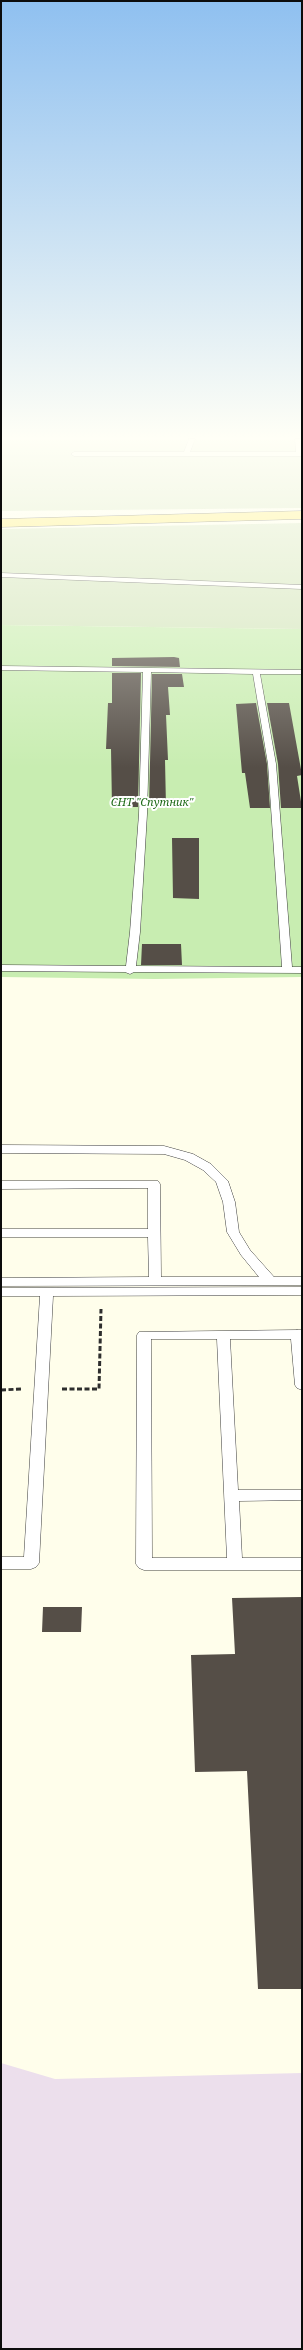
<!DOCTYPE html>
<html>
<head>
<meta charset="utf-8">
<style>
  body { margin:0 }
  #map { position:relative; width:303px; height:2350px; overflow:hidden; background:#fffeeb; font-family:"Noto Serif",serif }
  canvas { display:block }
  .frame { position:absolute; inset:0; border:2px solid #0c0c0c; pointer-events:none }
</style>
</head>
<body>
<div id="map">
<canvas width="303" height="2350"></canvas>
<div class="frame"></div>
</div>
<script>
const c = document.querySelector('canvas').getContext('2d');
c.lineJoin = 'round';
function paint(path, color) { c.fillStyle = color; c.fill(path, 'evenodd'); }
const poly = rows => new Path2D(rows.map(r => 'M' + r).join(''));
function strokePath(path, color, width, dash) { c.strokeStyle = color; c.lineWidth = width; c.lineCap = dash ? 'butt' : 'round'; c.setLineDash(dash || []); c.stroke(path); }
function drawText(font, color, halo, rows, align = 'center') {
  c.font = font + ' "Noto Serif",serif'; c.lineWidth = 4; c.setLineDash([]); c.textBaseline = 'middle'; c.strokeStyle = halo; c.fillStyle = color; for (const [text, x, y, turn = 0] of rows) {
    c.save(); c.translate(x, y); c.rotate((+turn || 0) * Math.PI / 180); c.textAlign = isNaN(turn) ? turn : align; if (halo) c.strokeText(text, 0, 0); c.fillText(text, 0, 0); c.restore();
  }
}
paint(poly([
  [1,2063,55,2079,302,2073,302,2349,1,2349]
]), '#ecdfec');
paint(poly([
  [1,625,302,629,302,977,155,979,1,977]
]), '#c8edb1');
paint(poly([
  [1,439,302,439,302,508,1,511],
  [302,523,302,629,1,625,1,529]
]), '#d0e3ba');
paint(poly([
  [174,657,179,658,180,667,112,666,112,658],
  [112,673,141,673,138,807,112,807,111,749,106,749,108,703,112,703],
  [152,674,182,674,184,687,168,687,170,715,166,715,168,760,165,760,166,807,149,807],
  [256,703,267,764,270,808,250,808,245,773,242,773,236,704],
  [267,703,289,703,302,775,297,776,302,808,281,808,278,764],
  [172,838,199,838,199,899,173,898],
  [142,944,181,944,182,965,141,965],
  [302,1597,302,1989,258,1989,247,1771,195,1772,191,1655,235,1654,232,1598],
  [43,1607,82,1607,81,1632,42,1632]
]), '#554e47');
const service = poly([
  [189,439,195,439,190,452,296,452,295,439,301,439,302,456,74,456,71,454,74,452,184,452,189,439],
  [1,573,302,585,302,589,1,577,1,573],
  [1,666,302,670,302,674,260,674,276,764,292,967,302,967,302,973,134,972,130,974,125,972,1,971,1,965,126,966,130,932,139,814,143,672,1,670,1,666],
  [151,672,253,674,268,764,282,967,136,966,140,932,147,814,151,672],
  [1,1145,164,1146,193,1154,211,1164,228,1181,235,1202,239,1232,250,1250,274,1277,302,1277,302,1285,1,1286,1,1278,149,1277,148,1237,1,1237,1,1229,148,1229,148,1188,1,1189,1,1181,158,1181,160,1184,161,1277,259,1277,241,1255,227,1232,223,1202,216,1182,203,1170,185,1160,164,1154,1,1153,1,1145],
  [302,1287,302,1295,53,1296,39,1563,36,1567,31,1569,1,1569,1,1557,24,1557,40,1296,1,1296,1,1288,302,1287],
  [297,1330,302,1330,302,1390,297,1388,295,1385,291,1339,230,1339,238,1490,302,1490,302,1500,239,1501,242,1558,302,1558,302,1570,144,1570,139,1568,136,1564,137,1335,139,1332,297,1330],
  [151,1339,217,1339,227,1558,152,1558,151,1339]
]);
const primary = poly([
  [302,511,302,519,1,527,1,519,302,511]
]);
strokePath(service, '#3f3f3f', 1);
strokePath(primary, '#1d1d1d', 1);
strokePath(poly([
  [62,1389,99,1389,101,1309],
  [1,1390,21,1389]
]), '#2e2e2e', 3, [5, 2.5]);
paint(service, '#fff');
paint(primary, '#ffeb5b');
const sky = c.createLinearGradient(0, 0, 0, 768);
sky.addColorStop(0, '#8fc0f0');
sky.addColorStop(0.57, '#fffff6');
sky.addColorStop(1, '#fffff600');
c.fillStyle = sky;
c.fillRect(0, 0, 303, 768);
drawText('italic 11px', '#1d6917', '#fff', [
  ["СНТ \"Спутник\"",152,803]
]);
</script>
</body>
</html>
